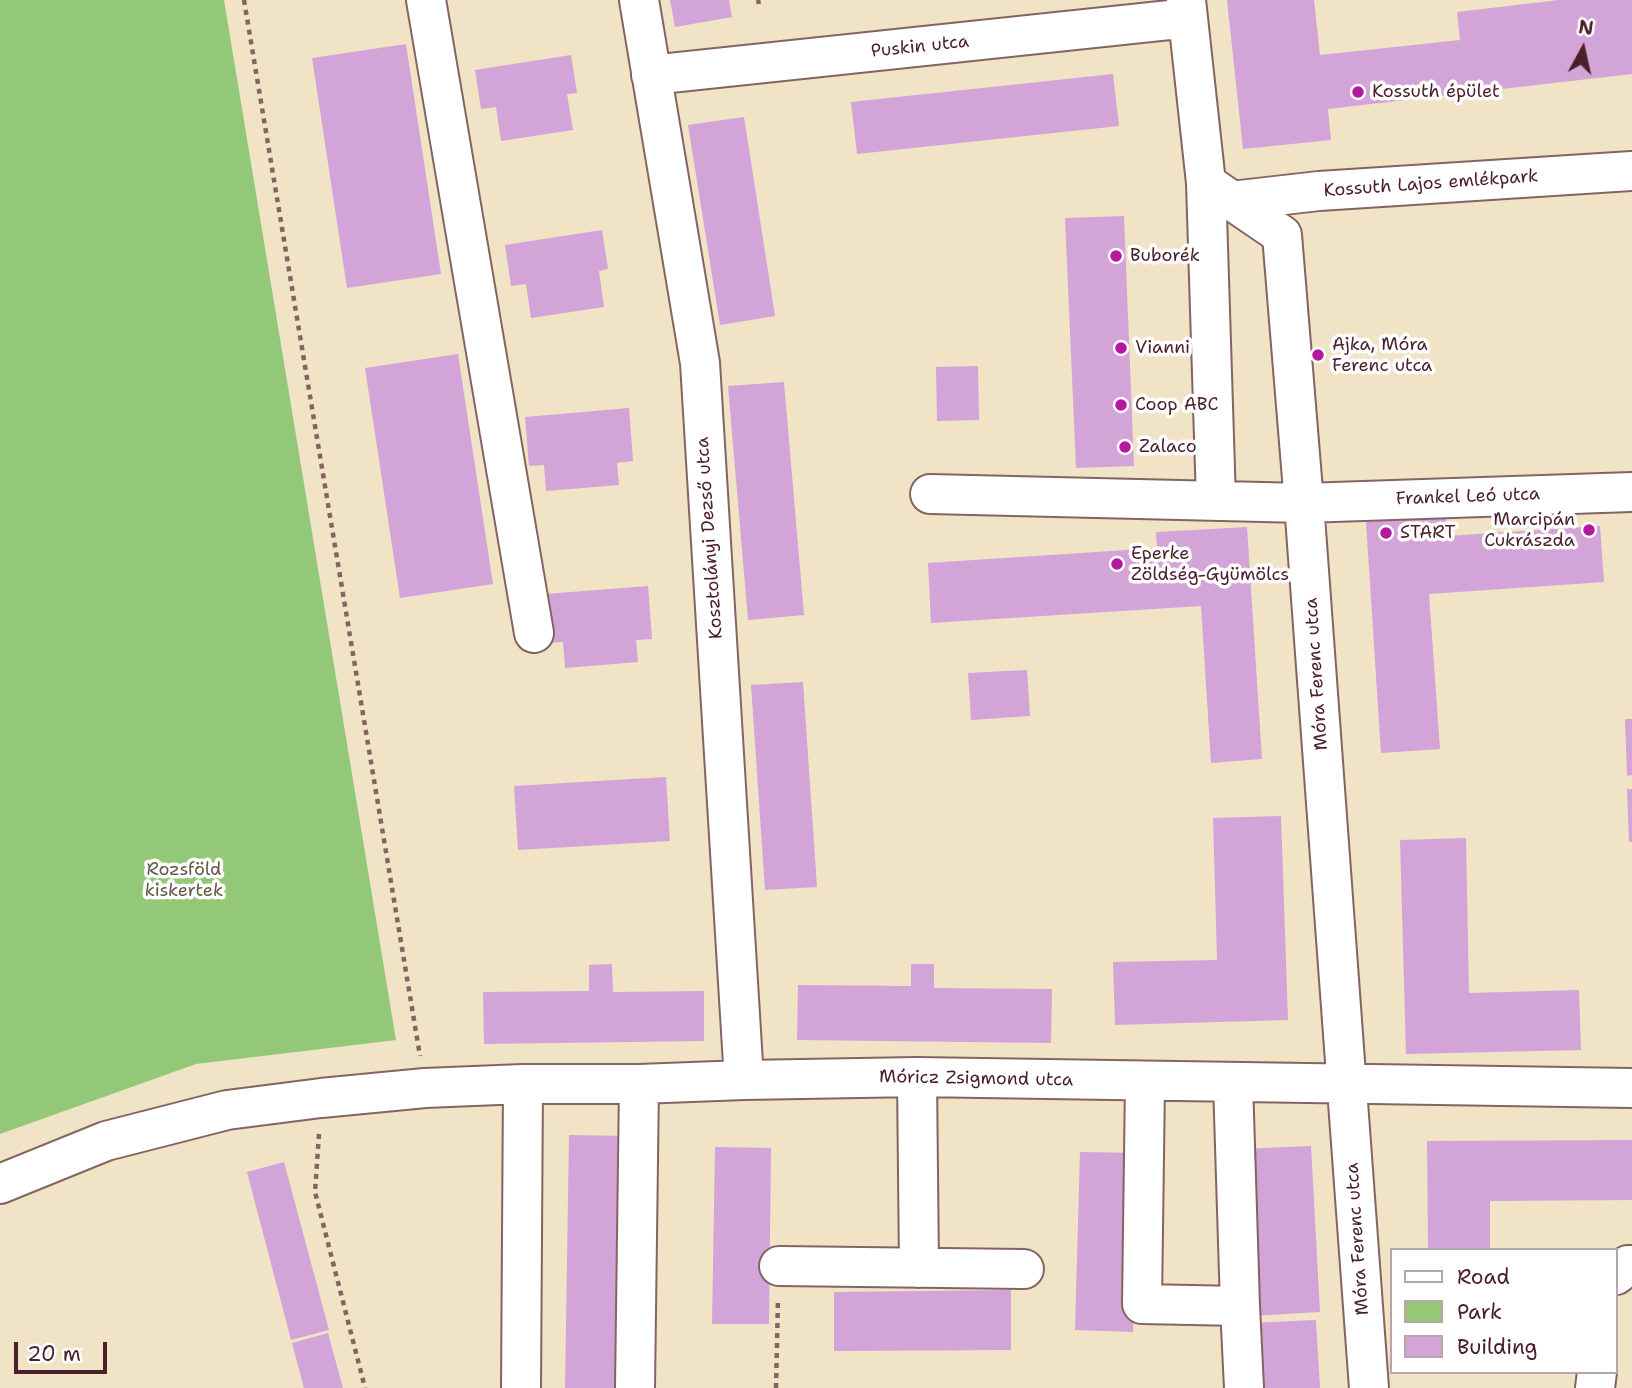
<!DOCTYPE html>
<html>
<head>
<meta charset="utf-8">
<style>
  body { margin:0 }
  #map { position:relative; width:1632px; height:1388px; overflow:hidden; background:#f0e3c6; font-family:"Shantell Sans",sans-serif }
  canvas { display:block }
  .legend { position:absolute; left:1390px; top:1248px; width:228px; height:126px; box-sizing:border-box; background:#fff; border:2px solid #b7a5aa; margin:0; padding:9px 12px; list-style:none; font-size:21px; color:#4a1f2b }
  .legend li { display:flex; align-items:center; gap:14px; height:35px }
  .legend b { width:35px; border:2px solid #b7a5aa }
  .north { position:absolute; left:1548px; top:14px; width:70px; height:70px; -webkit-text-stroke:5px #fff; paint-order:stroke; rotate:8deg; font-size:19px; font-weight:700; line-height:28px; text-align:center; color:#4a1f2b }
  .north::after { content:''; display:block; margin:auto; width:24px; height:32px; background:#4a1f2b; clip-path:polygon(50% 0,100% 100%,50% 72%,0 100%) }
  .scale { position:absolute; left:14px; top:1342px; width:93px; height:32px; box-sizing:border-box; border:4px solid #4a1f2b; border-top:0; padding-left:9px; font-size:21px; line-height:24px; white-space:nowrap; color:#4a1f2b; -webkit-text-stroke:5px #fff; paint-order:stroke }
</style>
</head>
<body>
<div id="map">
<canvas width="1632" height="1388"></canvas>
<ul class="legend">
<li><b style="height:9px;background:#fff"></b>Road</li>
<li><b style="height:19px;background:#94c879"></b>Park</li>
<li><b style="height:19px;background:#d3a4d7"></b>Building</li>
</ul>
<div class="north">N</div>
<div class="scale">20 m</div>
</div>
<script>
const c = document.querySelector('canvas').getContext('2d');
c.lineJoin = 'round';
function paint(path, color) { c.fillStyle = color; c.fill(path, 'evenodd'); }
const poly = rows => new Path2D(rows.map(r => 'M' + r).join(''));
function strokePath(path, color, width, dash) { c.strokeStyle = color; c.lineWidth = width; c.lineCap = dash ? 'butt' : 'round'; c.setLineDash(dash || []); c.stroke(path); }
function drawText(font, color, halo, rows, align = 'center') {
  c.font = font + ' "Shantell Sans",sans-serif'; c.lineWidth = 7; c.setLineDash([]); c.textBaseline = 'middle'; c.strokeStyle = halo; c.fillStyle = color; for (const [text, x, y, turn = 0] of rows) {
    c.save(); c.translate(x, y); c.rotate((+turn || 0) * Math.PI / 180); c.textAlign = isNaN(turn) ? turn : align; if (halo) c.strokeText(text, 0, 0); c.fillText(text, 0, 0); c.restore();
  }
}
paint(poly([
  [0,0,224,0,396,1040,196,1064,0,1134]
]), '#94c879');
paint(poly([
  [670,0,729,0,732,17,675,27],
  [1227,0,1314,0,1320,55,1460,40,1457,12,1559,0,1632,0,1632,74,1328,109,1331,140,1243,149],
  [406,44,441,274,347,288,312,58],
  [571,55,577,93,567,94,573,130,501,141,496,107,481,109,475,70],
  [1113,74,1119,126,857,154,851,102],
  [744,117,775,316,720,325,688,125],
  [1124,216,1134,466,1076,468,1065,218],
  [602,230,608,269,599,271,604,307,531,318,526,284,511,286,505,245],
  [458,354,493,584,400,598,365,368],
  [978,366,979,420,937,421,936,367],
  [784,382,804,615,748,620,728,386],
  [629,408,633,461,617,463,619,485,546,491,544,465,529,466,525,417],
  [1446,517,1447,536,1600,526,1604,582,1429,594,1440,749,1381,753,1366,522],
  [1247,527,1262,759,1211,763,1201,606,931,623,928,563,1157,548,1156,532],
  [648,586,652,639,636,640,638,662,565,668,563,642,549,643,545,594],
  [1027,670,1030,716,971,720,968,673],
  [803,682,817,887,765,890,751,685],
  [1625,719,1632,719,1632,775,1627,776],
  [666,777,670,841,518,850,514,786],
  [1627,789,1632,789,1632,842,1629,842],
  [1281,816,1288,1020,1115,1025,1113,962,1217,960,1213,818],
  [1466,838,1469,993,1579,990,1581,1050,1406,1054,1400,840],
  [612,964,613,992,704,991,704,1041,484,1044,483,992,589,991,589,965],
  [911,964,934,964,934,988,1052,989,1051,1043,797,1040,798,985,911,986],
  [569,1135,627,1136,623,1388,565,1388],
  [1632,1140,1632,1200,1490,1201,1490,1250,1428,1250,1427,1141],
  [1311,1146,1320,1312,1251,1316,1242,1149],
  [715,1147,771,1148,769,1324,712,1324],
  [1080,1152,1138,1153,1133,1332,1075,1330],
  [284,1162,329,1330,291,1340,247,1172],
  [1011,1290,1011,1350,834,1351,834,1292],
  [1316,1320,1320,1388,1254,1388,1250,1323],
  [328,1333,343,1388,304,1388,292,1343]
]), '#d3a4d7');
const minor = poly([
  [426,0,534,633],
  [639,0,700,363,744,1080],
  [1186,0,1206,183,1282,235,1304,503,1369,1388],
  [651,75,1188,18],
  [1206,183,1216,501],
  [1231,201,1319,191,1632,171],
  [930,494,1304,503,1632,492],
  [917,1077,919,1268],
  [1145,1081,1142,1304,1240,1306,1233,1082],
  [0,1184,106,1141,227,1110,321,1098,425,1088,523,1084,639,1084,744,1080,917,1077,1632,1088],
  [779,1266,1024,1269],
  [1616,1275,1628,1265,1632,1265],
  [1240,1306,1244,1388],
  [521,1388,523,1084],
  [635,1388,639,1084],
  [1595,1388,1597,1372]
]);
strokePath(minor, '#846461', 42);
strokePath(poly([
  [244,0,420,1056],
  [758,0,759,4],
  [319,1134,315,1192,365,1388],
  [776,1388,778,1299]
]), '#846461', 4.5, [5, 5]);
strokePath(minor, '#fff', 38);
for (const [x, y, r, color] of [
  [1358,92,7,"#b5179e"],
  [1116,256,7,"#b5179e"],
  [1121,348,7,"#b5179e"],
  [1318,355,7,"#b5179e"],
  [1121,405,7,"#b5179e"],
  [1125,447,7,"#b5179e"],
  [1589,530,7,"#b5179e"],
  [1386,533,7,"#b5179e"],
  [1117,564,7,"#b5179e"]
]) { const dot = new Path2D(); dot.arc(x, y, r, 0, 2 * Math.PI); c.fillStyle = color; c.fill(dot); strokePath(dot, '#fff', 2.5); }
drawText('18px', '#4a1f2b', '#fff', [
  ["Puskin utca",920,47,-6],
  ["Kossuth Lajos emlékpark",1431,184,-4],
  ["Frankel Leó utca",1468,497,-2],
  ["Kosztolányi Dezső utca",710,538,-94],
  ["Móra Ferenc utca",1317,674,-94],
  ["Móricz Zsigmond utca",976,1079,1],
  ["Móra Ferenc utca",1358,1239,-94]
]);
drawText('18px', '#4a1f2b', '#fff', [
  ["Kossuth épület",1372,92],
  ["Buborék",1130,256],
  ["Ajka, Móra",1332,345],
  ["Ferenc utca",1332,366],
  ["Vianni",1135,348],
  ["Coop ABC",1135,405],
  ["Zalaco",1139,447],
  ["Marcipán",1575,520,"right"],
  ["Cukrászda",1575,541,"right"],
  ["START",1400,533],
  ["Eperke",1131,554],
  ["Zöldség-Gyümölcs",1131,575]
], 'left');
drawText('18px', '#645a46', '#fff', [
  ["Rozsföld",184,870],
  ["kiskertek",184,891]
]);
</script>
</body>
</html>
